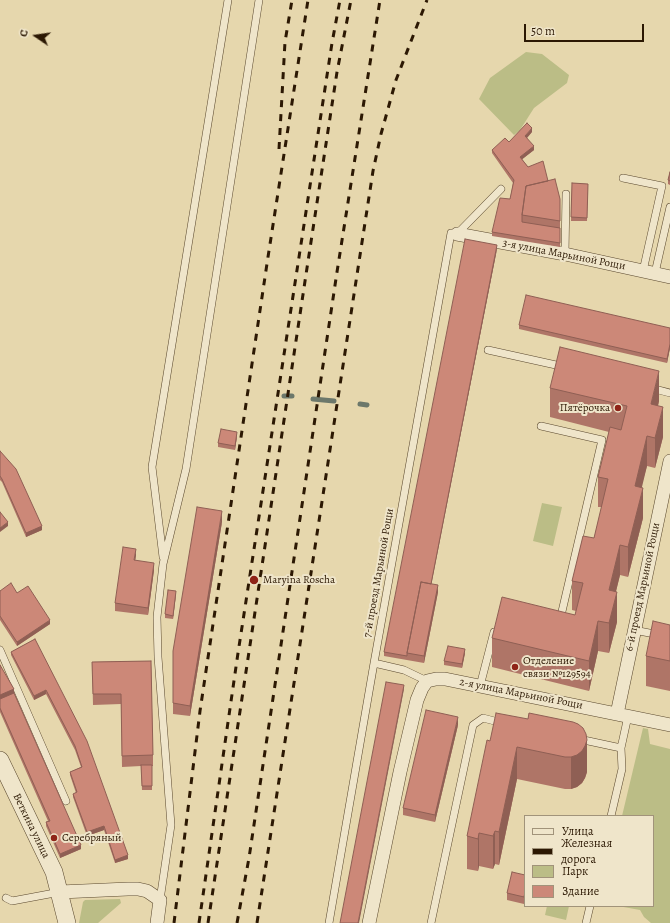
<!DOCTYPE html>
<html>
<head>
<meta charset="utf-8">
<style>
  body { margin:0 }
  #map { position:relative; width:670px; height:923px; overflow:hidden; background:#e6d7ad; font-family:Alegreya,serif }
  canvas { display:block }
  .legend { position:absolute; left:524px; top:815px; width:130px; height:92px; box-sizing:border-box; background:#efe5ca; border:1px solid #a1937a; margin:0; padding:5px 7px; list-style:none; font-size:12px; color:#2c1803 }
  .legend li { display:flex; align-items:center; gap:8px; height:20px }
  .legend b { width:20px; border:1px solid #a1937a }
  .north { position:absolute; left:16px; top:16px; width:40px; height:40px; -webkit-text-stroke:3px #efe5ca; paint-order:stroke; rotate:283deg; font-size:11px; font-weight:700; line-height:16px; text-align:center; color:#2c1803 }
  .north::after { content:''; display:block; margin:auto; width:14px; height:18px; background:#2c1803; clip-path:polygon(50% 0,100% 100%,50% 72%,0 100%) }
  .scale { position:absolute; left:524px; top:24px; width:120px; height:18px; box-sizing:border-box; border:2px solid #2c1803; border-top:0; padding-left:5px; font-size:12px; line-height:14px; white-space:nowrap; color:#2c1803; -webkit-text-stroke:3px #efe5ca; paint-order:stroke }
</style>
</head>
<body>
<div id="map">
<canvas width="670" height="923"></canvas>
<ul class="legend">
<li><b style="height:5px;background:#efe5ca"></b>Улица</li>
<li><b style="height:5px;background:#2c1803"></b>Железная дорога</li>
<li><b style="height:11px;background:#bbbd86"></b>Парк</li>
<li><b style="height:11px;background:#cc8878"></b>Здание</li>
</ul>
<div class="north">С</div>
<div class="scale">50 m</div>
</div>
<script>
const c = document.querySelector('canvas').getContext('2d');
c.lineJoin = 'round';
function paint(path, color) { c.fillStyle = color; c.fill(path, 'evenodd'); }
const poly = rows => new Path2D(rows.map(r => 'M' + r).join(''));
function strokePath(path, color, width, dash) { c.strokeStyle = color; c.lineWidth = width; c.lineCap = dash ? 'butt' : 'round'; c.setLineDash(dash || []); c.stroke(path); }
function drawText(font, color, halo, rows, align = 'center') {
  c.font = font + ' Alegreya,serif'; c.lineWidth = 4; c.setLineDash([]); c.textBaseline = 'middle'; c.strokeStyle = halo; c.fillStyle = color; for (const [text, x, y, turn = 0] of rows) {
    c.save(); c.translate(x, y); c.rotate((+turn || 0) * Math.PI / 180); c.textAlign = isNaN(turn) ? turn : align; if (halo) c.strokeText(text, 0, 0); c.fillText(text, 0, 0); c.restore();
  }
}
paint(poly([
  [526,52,542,54,569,75,567,83,534,108,520,130,514,135,479,99,490,78],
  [542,503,562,507,553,546,533,541],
  [643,728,648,729,650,744,670,749,670,923,651,923,644,917,640,910,618,906,653,906,653,816,622,816],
  [120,899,121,903,98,923,79,923,83,902,85,900],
  [547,906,569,906,566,920,545,915]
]), '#bbbd86');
strokePath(poly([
  [284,396,292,396],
  [313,399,334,401],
  [360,404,367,405]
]), '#6c786b', 5);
const service = poly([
  [623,178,662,186,643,271],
  [565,254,566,194],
  [655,273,670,207],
  [488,350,565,367],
  [651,388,670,393],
  [541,426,602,440,560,620],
  [163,557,152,467,228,0],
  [634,630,670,637],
  [0,650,66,801],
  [374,663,404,670,427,681],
  [480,686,494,632],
  [579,739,621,748],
  [611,816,622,769,621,748,628,716],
  [6,898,12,901,60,892],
  [160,900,171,825,158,657,157,617,163,564,186,469,259,0],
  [329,923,374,663,451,233,457,234,501,189],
  [431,923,473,725,483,718,502,723],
  [586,923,590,906]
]);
const minor = poly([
  [457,234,565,254,670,277],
  [617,714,670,461],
  [60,892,128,889,138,889,147,891,160,900,157,923],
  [369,923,400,772,417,700,422,688,427,681,436,679,445,679,670,725]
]);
const tertiary = poly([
  [0,760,54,872,67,923]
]);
strokePath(service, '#5a482e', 8);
strokePath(minor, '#5a482e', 14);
strokePath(tertiary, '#5a482e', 18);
strokePath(service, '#efe5ca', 7);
strokePath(minor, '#efe5ca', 13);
strokePath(tertiary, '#efe5ca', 17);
strokePath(poly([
  [279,149,285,42,292,0],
  [174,923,200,711,268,257,308,0],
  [199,923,238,653,332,43,340,0],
  [208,923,307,268,337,72,351,0],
  [237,923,249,858,337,272,380,0],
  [257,923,373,171,381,134,396,80,427,0]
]), '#2c1803', 3, [7, 7]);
paint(poly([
  [532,132,527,138,534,150,522,159,528,167,548,181,560,199,560,247,492,236,492,232,510,199,513,183,492,153,492,150],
  [670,172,670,185,668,184,668,180],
  [572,183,588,184,587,221,571,221],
  [497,249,431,584,438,592,424,663,384,656,384,652],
  [519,325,670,328,670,348,667,363,519,329],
  [550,388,659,401,658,406,663,437,655,468,647,466,641,487,643,518,628,577,620,575,616,591,617,622,609,653,598,651,589,691,492,667,492,638,575,615,576,611,572,610,572,581,594,538,602,507,598,507,598,477,609,432,550,417],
  [237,436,235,450,218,447,218,443],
  [0,451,42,530,26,537,2,482,0,480],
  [222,522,190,716,173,714,173,651],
  [136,556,135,560,154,570,148,615,115,611,115,603],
  [0,591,17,593,50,624,17,646,0,620],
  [176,594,173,619,165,618,165,614],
  [670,625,670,691,646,686,646,656],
  [35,639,128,859,115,863,104,830,87,836,73,797,73,794,76,793,70,775,70,772,81,767,75,750,46,694,34,700,11,655,11,652],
  [465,653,462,668,444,665,444,661],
  [151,661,153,755,153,766,152,766,152,790,142,790,141,766,122,767,121,704,93,705,92,662],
  [0,665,14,693,81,849,60,858,46,826,46,822,48,821,0,712],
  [529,713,587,772,585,778,582,783,577,787,571,789,565,789,517,779,499,865,495,864,493,869,479,866,478,871,467,869,467,836,490,741,528,719],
  [458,725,435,822,403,815,403,808],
  [525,875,525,899,524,904,507,900,507,893]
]), '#af7567');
paint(poly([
  [532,128,532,132,525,140,525,136],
  [534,146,534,150,520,161,520,157],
  [497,245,497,249,430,591,430,587],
  [670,344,670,348,667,363,667,359],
  [659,371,659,401,651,434,651,404],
  [663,407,663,437,655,468,655,438],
  [237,432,237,436,235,450,235,446],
  [647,436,647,466,635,516,635,486],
  [643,488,643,518,628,577,628,547],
  [222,511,222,522,190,716,190,706],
  [8,522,8,526,0,532,0,528],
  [42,526,42,530,26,537,26,533],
  [620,545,620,575,609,620,609,590],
  [136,549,136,556,134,567,134,560],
  [154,563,154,570,148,615,148,608],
  [438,585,438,592,424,663,424,656],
  [176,591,176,594,173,619,173,616],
  [617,592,617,622,609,653,609,623],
  [50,620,50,624,17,646,17,642],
  [598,621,598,651,589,691,589,661],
  [465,649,465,653,462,668,462,664],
  [404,685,404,689,359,923,358,923],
  [14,689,14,697,0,703,0,695],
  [46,690,46,694,34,700,34,696],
  [458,717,458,725,435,822,435,815],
  [587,740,587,772,585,778,582,783,577,787,571,789,571,757],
  [517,747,517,779,499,865,499,832],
  [104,826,104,830,87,836,87,832],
  [495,831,495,864,493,869,493,836],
  [479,833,479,866,478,871,478,839],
  [81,845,81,849,60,858,60,854],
  [128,855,128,859,115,863,115,860],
  [525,892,525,899,524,904,524,897]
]), '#8f5f54');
const building = poly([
  [527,123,532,128,525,136,534,146,520,157,528,167,543,161,548,181,526,186,522,215,522,222,560,228,560,243,492,232,500,198,510,199,514,180,492,150,505,138,509,142,527,123],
  [670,172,670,181,668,180,670,172],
  [555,179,560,199,560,221,522,215,526,186,555,179],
  [572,183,588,184,587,218,571,217,572,183],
  [465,239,497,245,431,584,421,582,407,653,407,656,384,652,465,239],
  [526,295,670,328,670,344,667,359,519,325,526,295],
  [560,347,659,371,651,404,663,407,655,438,647,436,635,486,643,488,628,547,620,545,609,590,617,592,609,623,598,621,589,661,492,638,502,597,575,615,583,583,572,581,583,536,594,538,608,479,598,477,610,427,621,430,627,406,550,388,560,347],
  [221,429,237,432,235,446,218,443,221,429],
  [0,451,16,469,42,526,26,533,2,479,0,476,0,451],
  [197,507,222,511,190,706,173,703,173,651,197,507],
  [0,512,8,522,0,528,0,512],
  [123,547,136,549,134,560,154,563,148,608,115,603,123,547],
  [421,582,438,585,424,656,407,653,421,582],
  [11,583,17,593,28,586,50,620,17,642,0,616,0,591,11,583],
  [168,590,176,591,173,616,165,614,168,590],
  [653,621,670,625,670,661,646,656,653,621],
  [35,639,87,741,128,855,115,860,104,826,87,832,73,794,77,792,70,772,82,767,75,746,46,690,34,696,11,652,35,639],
  [448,646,465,649,462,664,444,661,448,646],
  [151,661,153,755,122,756,121,694,93,694,92,662,151,661],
  [0,665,14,689,0,695,0,665],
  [386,682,404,685,358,923,340,923,386,682],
  [14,693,81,845,60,854,46,822,50,821,0,708,0,699,14,693],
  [426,710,458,717,435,815,403,808,426,710],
  [496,713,528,719,529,713,573,722,578,724,583,728,586,734,587,740,585,746,582,751,577,755,571,757,565,757,517,747,499,832,495,831,493,836,479,833,478,839,467,836,487,740,490,741,496,713],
  [141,765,152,765,152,786,142,786,141,765],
  [512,872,525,875,525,892,524,897,507,893,512,872]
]);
paint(building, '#cc8878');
strokePath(building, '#8f5f54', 1);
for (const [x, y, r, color] of [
  [618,408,4,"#8f2418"],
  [254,580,5,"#8f2418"],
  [515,667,4,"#8f2418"],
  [54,838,4,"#8f2418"]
]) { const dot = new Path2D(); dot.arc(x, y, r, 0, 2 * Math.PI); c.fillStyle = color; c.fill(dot); strokePath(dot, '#efe5ca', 1.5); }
drawText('11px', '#2c1803', '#efe5ca', [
  ["3-я улица Марьиной Рощи",564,255,11],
  ["7-й проезд Марьиной Рощи",379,573,-80],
  ["6-й проезд Марьиной Рощи",643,587,-78],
  ["2-я улица Марьиной Рощи",521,694,11],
  ["Веткина улица",31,826,64]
]);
drawText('11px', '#2c1803', '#efe5ca', [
  ["Пятёрочка",610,408,"right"],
  ["Maryina Roscha",263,580],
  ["Отделение",523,661],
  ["связи №129594",523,674],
  ["Серебряный",62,838]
], 'left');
</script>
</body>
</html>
